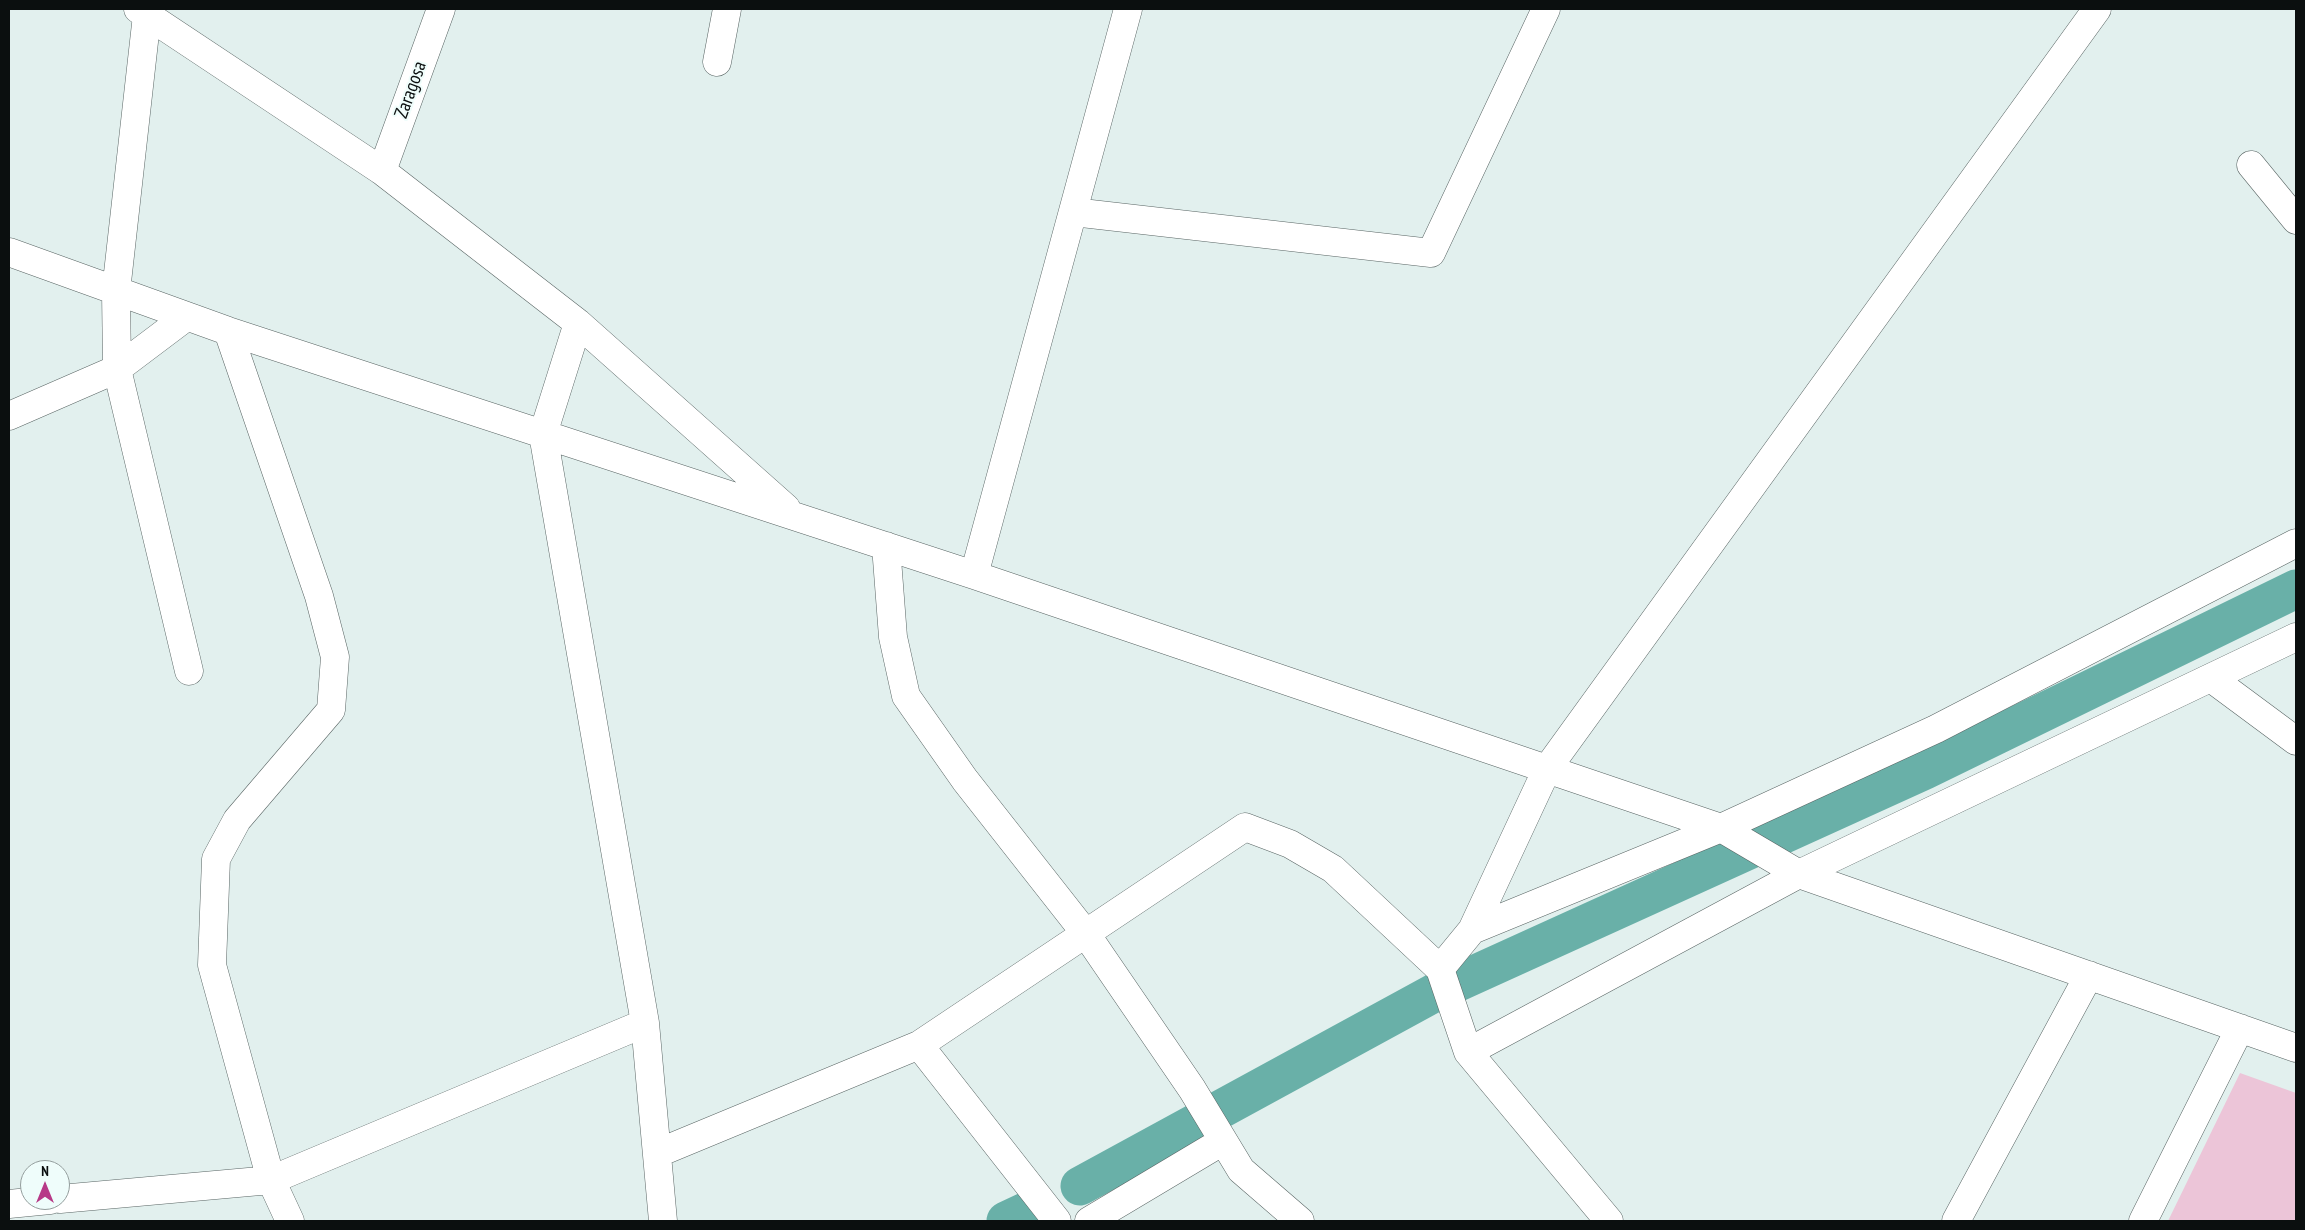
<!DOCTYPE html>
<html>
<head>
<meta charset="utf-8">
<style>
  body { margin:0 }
  #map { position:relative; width:2305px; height:1230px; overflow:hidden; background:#e2f0ee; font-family:"PT Sans Narrow",sans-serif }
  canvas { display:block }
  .frame { position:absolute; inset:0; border:10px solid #0b0f0f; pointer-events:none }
  .north { position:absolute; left:20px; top:1160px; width:50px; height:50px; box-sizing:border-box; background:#effdfb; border:1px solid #949e9d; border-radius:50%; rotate:0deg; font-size:14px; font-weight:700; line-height:20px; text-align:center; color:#0b0f0f }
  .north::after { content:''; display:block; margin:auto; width:18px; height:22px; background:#b73987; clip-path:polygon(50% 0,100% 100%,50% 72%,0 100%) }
</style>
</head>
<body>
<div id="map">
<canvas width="2305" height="1230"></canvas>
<div class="frame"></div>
<div class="north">N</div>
</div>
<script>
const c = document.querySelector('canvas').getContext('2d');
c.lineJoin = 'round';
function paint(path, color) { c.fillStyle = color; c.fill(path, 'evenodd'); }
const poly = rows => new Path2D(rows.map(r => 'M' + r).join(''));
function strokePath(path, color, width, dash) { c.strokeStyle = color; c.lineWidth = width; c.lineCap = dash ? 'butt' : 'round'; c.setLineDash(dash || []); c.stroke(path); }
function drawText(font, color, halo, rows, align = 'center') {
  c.font = font + ' "PT Sans Narrow",sans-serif'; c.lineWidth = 4; c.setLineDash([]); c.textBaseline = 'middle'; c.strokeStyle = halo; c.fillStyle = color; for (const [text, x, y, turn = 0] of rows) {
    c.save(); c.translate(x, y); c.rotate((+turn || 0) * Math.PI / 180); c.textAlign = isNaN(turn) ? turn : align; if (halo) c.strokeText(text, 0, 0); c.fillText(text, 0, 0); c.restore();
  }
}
paint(poly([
  [2240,1073,2296,1093,2296,1221,2168,1221]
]), '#ecc5d8');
strokePath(poly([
  [1080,1186,1434,993,1925,770,2296,589],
  [1006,1221,1038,1206]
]), '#69b0a8', 39);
const minor = poly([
  [138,9,382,171,578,323,786,508],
  [147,15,116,291,117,369,189,671],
  [717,62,727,9],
  [2251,165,2296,220],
  [382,171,441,9],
  [1073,212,1431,253,1546,9],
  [9,252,228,331,974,575,1721,828,1799,874,2296,1048],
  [578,323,543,434,645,1023,663,1221],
  [228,331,319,596,335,657,331,710,237,820,216,859,212,965,271,1180,290,1221],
  [9,416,117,369,186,317],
  [886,546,893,637,906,696,965,780,1086,934,1192,1089,1241,1170,1300,1221],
  [974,575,1128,9],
  [2211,678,2296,741],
  [1472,930,1721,828,1936,729,2296,543],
  [919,1045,1057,1221],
  [1468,1052,1799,874,2296,637],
  [658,1153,919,1045,1245,827,1290,844,1333,869,1440,969],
  [60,1199,271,1180,645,1023],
  [9,1204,50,1200],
  [1089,1221,1223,1141],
  [1609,1221,1468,1052,1440,969,1472,930,1547,769,2097,9],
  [1956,1221,2089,975],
  [2143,1221,2240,1028]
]);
strokePath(minor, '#596564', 29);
strokePath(minor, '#fff', 28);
drawText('19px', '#0b0f0f', '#effdfb', [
  ["Zaragosa",411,90,-70]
]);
</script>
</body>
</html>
